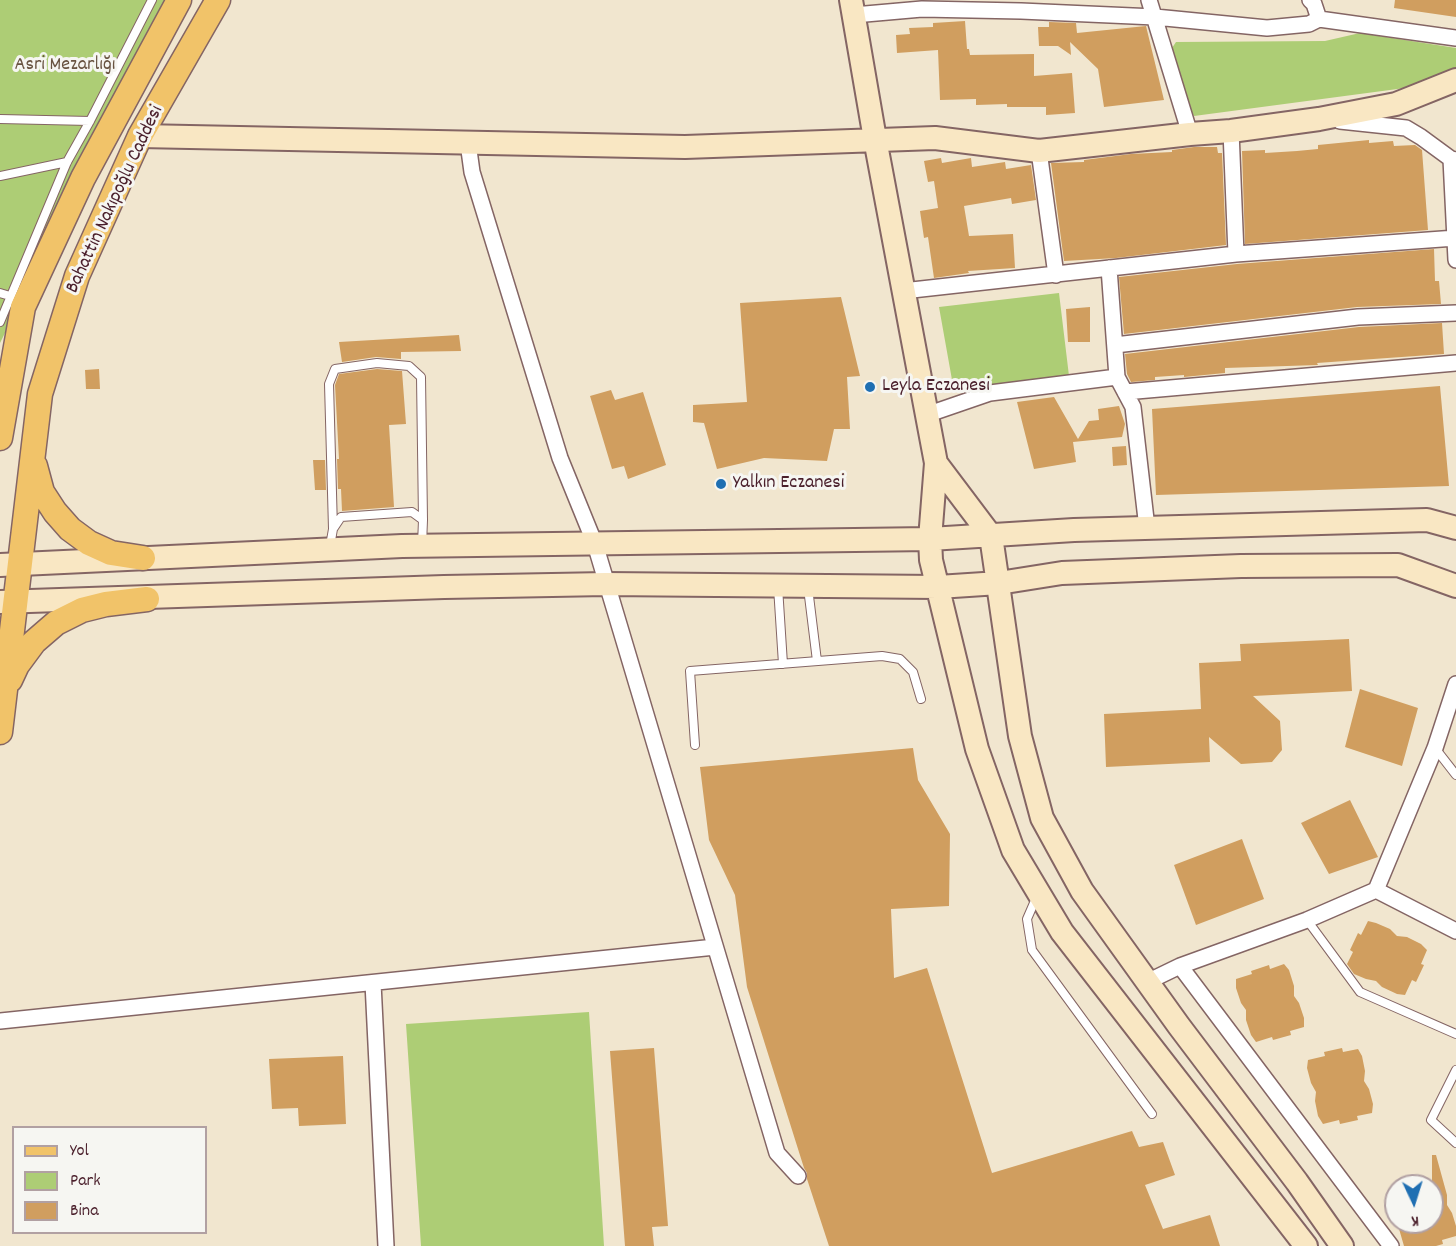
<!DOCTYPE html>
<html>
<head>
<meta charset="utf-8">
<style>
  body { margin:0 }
  #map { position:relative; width:1456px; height:1246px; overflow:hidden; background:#f1e6cf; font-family:Dekko,sans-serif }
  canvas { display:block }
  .legend { position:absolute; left:12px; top:1126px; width:195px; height:108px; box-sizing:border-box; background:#f6f6f2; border:2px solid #b1a0a2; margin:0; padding:8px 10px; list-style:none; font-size:18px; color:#4a1f2b }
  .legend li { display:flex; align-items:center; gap:12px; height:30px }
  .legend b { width:30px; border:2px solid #b1a0a2 }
  .north { position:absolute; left:1384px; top:1174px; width:60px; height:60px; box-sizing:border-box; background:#f6f6f2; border:2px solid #b1a0a2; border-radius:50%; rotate:176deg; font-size:16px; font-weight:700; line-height:24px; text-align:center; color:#4a1f2b }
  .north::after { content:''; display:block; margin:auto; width:21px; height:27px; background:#1f6fb2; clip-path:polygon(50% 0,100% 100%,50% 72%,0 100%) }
</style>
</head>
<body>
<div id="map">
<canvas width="1456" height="1246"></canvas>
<ul class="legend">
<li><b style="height:8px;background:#f1c369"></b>Yol</li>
<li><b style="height:16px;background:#adcd75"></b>Park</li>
<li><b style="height:16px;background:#d09e5f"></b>Bina</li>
</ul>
<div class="north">K</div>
</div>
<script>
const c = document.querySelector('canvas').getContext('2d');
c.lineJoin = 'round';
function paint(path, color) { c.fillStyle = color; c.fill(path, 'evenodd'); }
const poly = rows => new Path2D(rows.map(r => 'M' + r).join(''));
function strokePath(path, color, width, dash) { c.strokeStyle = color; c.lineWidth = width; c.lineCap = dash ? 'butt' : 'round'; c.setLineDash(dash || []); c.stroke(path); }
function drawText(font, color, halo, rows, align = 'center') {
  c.font = font + ' Dekko,sans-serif'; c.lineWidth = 6; c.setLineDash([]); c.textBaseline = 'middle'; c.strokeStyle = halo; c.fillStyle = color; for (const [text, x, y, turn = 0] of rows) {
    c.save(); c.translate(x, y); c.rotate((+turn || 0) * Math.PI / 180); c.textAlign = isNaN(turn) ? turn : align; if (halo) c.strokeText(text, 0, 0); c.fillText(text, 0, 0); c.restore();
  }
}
paint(poly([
  [0,0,171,0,0,343],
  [1360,33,1456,48,1456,68,1420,86,1194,116,1188,106,1172,48,1176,42,1325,41],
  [1059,293,1069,376,954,391,939,307],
  [589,1012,604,1246,421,1246,406,1024]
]), '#adcd75');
paint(poly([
  [1395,0,1456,0,1456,17,1394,8],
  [965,21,967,49,969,49,970,55,1034,54,1034,76,1072,73,1075,113,1046,115,1046,107,1007,107,1007,104,976,105,976,99,940,100,938,50,897,53,896,35,910,34,909,28,933,27,933,23],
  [1049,22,1076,23,1077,33,1146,26,1164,100,1104,107,1098,69,1070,42,1071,55,1058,46,1039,46,1038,27,1049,27],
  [1369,140,1369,143,1393,141,1394,146,1415,145,1422,150,1428,230,1245,244,1242,151,1265,150,1265,153,1297,151,1318,149,1318,145],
  [1194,147,1217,147,1218,153,1222,153,1226,245,1116,258,1064,261,1051,163,1084,162,1084,160,1131,154,1172,152,1172,150],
  [941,158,942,163,971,158,972,167,1005,162,1006,169,1031,165,1036,200,1012,204,1011,198,964,206,969,236,1013,234,1015,268,968,271,969,273,934,278,928,237,924,238,920,211,938,208,934,181,928,182,924,161],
  [1434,249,1435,281,1439,281,1441,304,1357,307,1124,334,1119,277,1237,264],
  [841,297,860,376,847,377,850,429,834,429,827,461,764,458,717,469,704,423,693,422,693,405,747,402,740,303],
  [1090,307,1090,342,1068,342,1066,309],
  [1442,323,1444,354,1317,363,1318,365,1225,368,1225,373,1184,377,1184,375,1155,377,1155,380,1131,382,1127,374,1125,354,1359,327],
  [459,335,461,351,401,352,401,359,376,357,342,362,339,342],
  [99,369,100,389,86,389,85,370],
  [377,369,402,371,406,424,389,425,394,507,342,511,341,489,338,489,337,459,339,459,335,385,339,374],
  [1440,386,1449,486,1156,495,1152,409],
  [611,390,615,400,643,392,666,465,628,479,624,466,612,469,590,396],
  [1054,397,1078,439,1089,421,1099,420,1098,409,1119,406,1125,424,1122,437,1073,442,1076,462,1034,469,1017,402],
  [1126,446,1127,465,1113,466,1112,447],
  [313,460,325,460,326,490,315,490],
  [1349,639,1352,691,1253,696,1280,721,1282,750,1272,762,1241,764,1209,737,1210,762,1106,767,1104,714,1201,709,1199,663,1241,661,1240,644],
  [1360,689,1418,708,1402,766,1345,747],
  [913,748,918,780,950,834,949,906,891,909,894,978,927,968,992,1173,1132,1131,1139,1147,1163,1142,1175,1175,1145,1185,1163,1229,1210,1215,1220,1246,829,1246,807,1179,807,1173,804,1168,747,987,735,895,709,840,700,767],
  [1350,800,1378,857,1329,874,1301,823],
  [1242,839,1264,899,1196,925,1174,865],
  [1368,921,1376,923,1390,929,1397,936,1407,937,1421,944,1427,950,1421,964,1424,965,1416,982,1412,980,1405,995,1397,994,1382,987,1376,981,1366,979,1354,974,1347,964,1353,952,1350,950,1358,933,1361,935],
  [1284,964,1289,970,1294,986,1294,996,1299,1003,1304,1018,1304,1027,1290,1031,1291,1035,1273,1040,1272,1037,1256,1042,1251,1035,1246,1020,1246,1010,1241,1003,1236,988,1236,979,1252,974,1251,971,1269,965,1270,969],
  [654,1048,668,1226,652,1227,654,1246,625,1246,610,1051],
  [1342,1048,1343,1052,1358,1049,1362,1056,1365,1071,1364,1081,1369,1089,1373,1104,1372,1113,1357,1116,1358,1120,1340,1124,1339,1120,1323,1124,1318,1116,1315,1101,1316,1092,1311,1083,1307,1068,1308,1060,1325,1056,1324,1052],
  [343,1056,346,1124,299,1126,298,1108,272,1109,269,1059],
  [1432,1155,1436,1155,1447,1195,1447,1205,1452,1213,1456,1226,1456,1236,1442,1240,1443,1244,1436,1246,1404,1246,1397,1222,1432,1222]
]), '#d09e5f');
const lane = poly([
  [0,119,90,121],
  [0,176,67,162],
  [0,293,10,296],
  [0,322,67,162,90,121,152,0],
  [333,529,329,384,335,369,377,363,409,366,421,377,423,520],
  [330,546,333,529,341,517,412,512,423,520,422,545],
  [778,587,783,664],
  [808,588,817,661],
  [695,745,690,671,882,656,900,659,913,672,921,699],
  [1435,748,1456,775],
  [1037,896,1027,919,1032,950,1152,1114],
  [1307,920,1360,992,1456,1034],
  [1456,1070,1431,1120,1456,1143]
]);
const street = poly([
  [1149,0,1190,134],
  [1310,0,1314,4,1319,19],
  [854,15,922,9,1021,11,1155,17,1267,28,1309,24,1319,19,1456,38],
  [1340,121,1406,128,1421,137,1451,159,1456,160],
  [1231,131,1236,254],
  [468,143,472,172,560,458,595,544,777,1153,798,1176],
  [1039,151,1056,275],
  [1451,159,1456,260],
  [1109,268,1117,377,1133,407,1147,528],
  [903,291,1236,254,1456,238],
  [1115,345,1358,317,1456,313],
  [1125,392,1456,363],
  [926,415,990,393,1117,377],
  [1376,890,1456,931],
  [1180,966,1391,1246],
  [1147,982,1180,966,1307,920,1376,890,1435,748,1456,684],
  [373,983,386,1246],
  [0,1021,715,947]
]);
const secondary = poly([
  [851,0,875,139,936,463],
  [140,136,685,147,935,138,1039,151,1190,134,1231,131,1319,119,1396,104,1456,80],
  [0,565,402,546,930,539,1074,530,1427,520,1456,528],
  [0,602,444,587,606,584,938,587,999,583,1062,573,1241,566,1398,565,1456,586],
  [1306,1246,1062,932,1013,850,977,749,931,560,930,539,936,463,991,536,1020,736,1042,818,1082,891,1179,1026,1297,1182,1342,1246]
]);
const primary = poly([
  [0,438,23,307,83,178,179,0],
  [35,466,42,492,55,512,70,529,89,543,111,553,143,558],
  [10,680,17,665,34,642,56,623,82,610,106,604,147,599],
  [0,732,40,394,77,276,140,136,218,0]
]);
strokePath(lane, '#846564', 10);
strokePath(street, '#846564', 18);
strokePath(secondary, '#846564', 26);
strokePath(primary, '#846564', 27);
strokePath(lane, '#fff', 8);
strokePath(street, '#fff', 15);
strokePath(secondary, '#f9e7c3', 22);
strokePath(primary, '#f1c369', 24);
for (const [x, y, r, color] of [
  [870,387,6,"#1f6fb2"],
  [721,484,6,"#1f6fb2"]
]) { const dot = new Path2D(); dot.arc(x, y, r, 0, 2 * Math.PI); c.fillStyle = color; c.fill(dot); strokePath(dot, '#f6f6f2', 2); }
drawText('20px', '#685341', '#f6f6f2', [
  ["Asri Mezarlığı",65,66]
]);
drawText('20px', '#4a1f2b', '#f6f6f2', [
  ["Bahattin Nakıpoğlu Caddesi",116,200,-65]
]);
drawText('20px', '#4a1f2b', '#f6f6f2', [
  ["Leyla Eczanesi",882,387],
  ["Yalkın Eczanesi",733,484]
], 'left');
</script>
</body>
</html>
